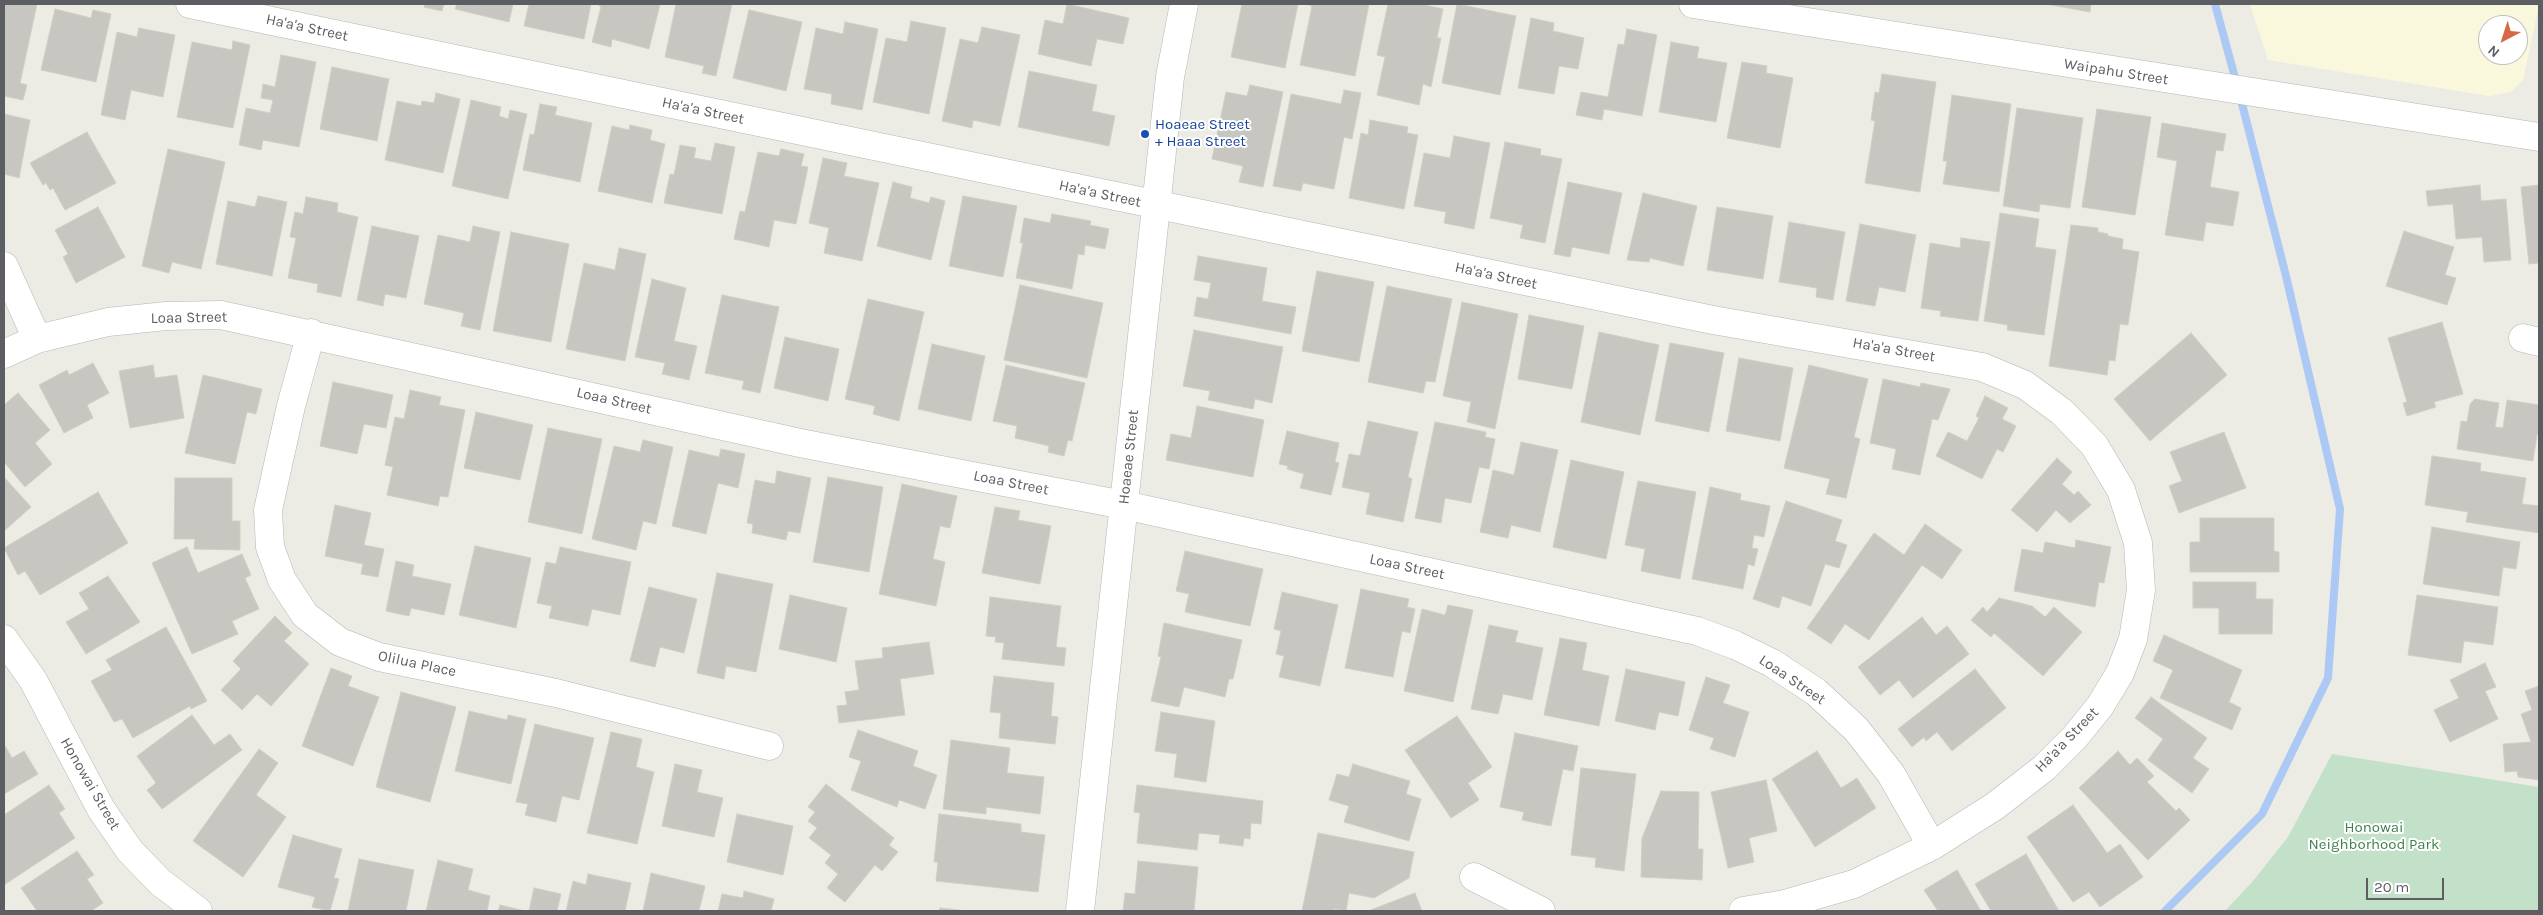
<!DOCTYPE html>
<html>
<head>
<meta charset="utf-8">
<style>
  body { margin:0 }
  #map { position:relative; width:2543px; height:915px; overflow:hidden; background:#ecece4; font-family:Karla,sans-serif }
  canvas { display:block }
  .frame { position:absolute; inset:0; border:5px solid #5c5e62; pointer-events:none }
  .north { position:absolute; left:2478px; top:15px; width:50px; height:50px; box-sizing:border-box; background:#fff; border:1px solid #bebfc0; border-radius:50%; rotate:220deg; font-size:14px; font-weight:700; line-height:20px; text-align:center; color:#5c5e62 }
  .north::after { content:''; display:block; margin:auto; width:18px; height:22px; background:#d46943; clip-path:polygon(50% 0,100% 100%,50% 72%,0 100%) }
  .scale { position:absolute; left:2366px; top:878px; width:78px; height:22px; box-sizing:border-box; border:2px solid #5c5e62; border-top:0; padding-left:6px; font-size:15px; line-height:18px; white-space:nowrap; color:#5c5e62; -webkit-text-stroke:4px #fff; paint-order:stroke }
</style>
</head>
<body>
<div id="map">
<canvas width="2543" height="915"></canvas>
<div class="frame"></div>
<div class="north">N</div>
<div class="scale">20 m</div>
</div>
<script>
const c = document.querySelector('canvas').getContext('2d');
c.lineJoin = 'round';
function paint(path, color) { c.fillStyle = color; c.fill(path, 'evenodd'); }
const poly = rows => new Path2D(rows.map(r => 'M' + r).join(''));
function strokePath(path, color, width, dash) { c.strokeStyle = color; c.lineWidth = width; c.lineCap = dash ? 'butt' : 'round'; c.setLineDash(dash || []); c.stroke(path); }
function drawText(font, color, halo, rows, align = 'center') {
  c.font = font + ' Karla,sans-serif'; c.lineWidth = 4; c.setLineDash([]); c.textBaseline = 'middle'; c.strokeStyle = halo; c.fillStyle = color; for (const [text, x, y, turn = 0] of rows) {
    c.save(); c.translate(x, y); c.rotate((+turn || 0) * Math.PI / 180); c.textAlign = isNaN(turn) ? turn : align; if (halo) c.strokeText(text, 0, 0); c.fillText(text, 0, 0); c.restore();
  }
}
paint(poly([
  [2250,4,2539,4,2539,5,2523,80,2511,92,2489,96,2268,60],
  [2488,25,2518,25,2518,55,2488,55]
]), '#f9f8dc');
paint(poly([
  [2332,754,2539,787,2539,911,2225,911,2253,881,2288,837]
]), '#c3e1c9');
strokePath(poly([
  [2215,4,2237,85],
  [2165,911,2262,814,2328,678,2340,509,2286,276,2240,96]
]), '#acc8f4', 8);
const building = poly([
  [4,4,37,4,20,83,27,85,23,100,4,96,4,4],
  [425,4,444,4,442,11,424,7,425,4],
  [457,4,513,4,509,22,455,9,457,4],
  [529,4,591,4,584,39,524,26,529,4],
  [597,4,660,4,649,49,612,39,611,47,592,42,601,7,597,4],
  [676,4,732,4,716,76,702,73,704,66,665,57,676,4],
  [1067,4,1129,18,1123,44,1097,39,1091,66,1038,54,1045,20,1063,24,1067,4],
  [1242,4,1298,4,1285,68,1231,57,1242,4],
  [1369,4,1355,76,1300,65,1312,6,1306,4,1369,4],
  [1388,4,1420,4,1443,9,1437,38,1441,38,1431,87,1423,84,1419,105,1377,95,1385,57,1377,55,1388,4],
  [1457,4,1516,16,1500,95,1442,83,1457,4],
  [2046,4,2091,4,2090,12,2046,4],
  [55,9,91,18,93,10,111,14,96,82,41,70,55,9],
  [749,10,802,22,786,91,733,78,749,10],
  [1531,18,1554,23,1553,31,1584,38,1578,69,1559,66,1554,94,1518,88,1531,18],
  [911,21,946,28,929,114,873,102,886,38,907,42,911,21],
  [845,22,878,29,862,110,831,104,832,94,804,89,816,28,843,34,845,22],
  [982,27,1020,35,1000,126,973,120,972,128,942,121,960,39,978,43,982,27],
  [139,28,175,35,163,97,131,90,125,120,101,115,117,32,137,37,139,28],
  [1627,29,1657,35,1642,116,1604,109,1602,120,1576,115,1581,92,1608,97,1618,44,1624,45,1627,29],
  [233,41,250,45,233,128,177,117,192,42,232,50,233,41],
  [1671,42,1699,47,1697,58,1727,63,1716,122,1659,112,1671,42],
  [281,55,316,62,299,147,263,140,261,150,239,145,246,108,270,113,273,100,261,98,263,84,275,87,281,55],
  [1742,62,1767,66,1766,73,1793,78,1780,148,1727,138,1742,62],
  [332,67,389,79,377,141,320,129,332,67],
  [1029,71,1097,85,1092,111,1115,116,1109,146,1018,127,1029,71],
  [1882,74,1936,82,1920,192,1865,183,1875,121,1871,120,1875,92,1879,93,1882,74],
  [1250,85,1283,92,1263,187,1239,182,1243,166,1212,159,1226,92,1247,96,1250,85],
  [1344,90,1361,93,1352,139,1344,137,1334,189,1303,183,1301,191,1273,186,1291,94,1341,104,1344,90],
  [436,93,460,99,443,173,385,160,397,101,421,106,422,101,434,103,436,93],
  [1952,95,2011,104,1999,192,1943,184,1947,161,1943,161,1952,95],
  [471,100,501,107,499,116,508,119,510,110,527,114,508,199,452,186,471,100],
  [540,104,557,107,555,115,592,123,580,182,523,170,530,134,534,135,540,104],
  [2017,108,2083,118,2070,208,2040,204,2039,212,2003,206,2017,108],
  [2097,109,2151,117,2135,215,2082,207,2097,109],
  [4,114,30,120,19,178,4,174,4,114],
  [1370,120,1408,127,1407,133,1418,135,1404,209,1349,198,1361,133,1368,135,1370,120],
  [2162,123,2226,134,2223,151,2216,150,2210,187,2239,192,2233,226,2206,222,2203,241,2165,235,2177,161,2157,157,2162,123],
  [630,125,652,130,650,140,665,144,652,203,598,191,612,126,629,130,630,125],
  [87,132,116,183,65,210,53,188,50,190,46,183,43,185,30,163,87,132],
  [1454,136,1490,143,1474,229,1444,223,1446,212,1414,206,1424,153,1450,158,1454,136],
  [1505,142,1541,149,1540,155,1562,159,1545,243,1520,238,1523,225,1490,218,1505,142],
  [715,143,735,147,722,214,664,203,670,174,674,175,680,145,696,148,694,158,711,161,715,143],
  [168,149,225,162,201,269,172,262,169,273,142,266,168,149],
  [781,149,804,154,801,166,808,167,796,224,774,220,769,247,734,239,740,211,745,212,758,152,779,156,781,149],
  [823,158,847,163,844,176,879,183,862,261,824,253,829,228,809,223,823,158],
  [893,182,912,187,910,198,929,203,931,197,945,201,931,260,877,246,893,182],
  [1568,182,1622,193,1609,254,1572,247,1570,257,1554,254,1568,182],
  [2480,185,2481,201,2506,199,2511,260,2484,262,2482,237,2456,239,2453,204,2428,206,2426,191,2480,185],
  [2539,185,2539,263,2529,264,2521,187,2539,185],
  [1643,193,1697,206,1683,266,1650,258,1649,262,1627,260,1643,193],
  [258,196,287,202,272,276,216,264,228,201,255,207,258,196],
  [963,196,1017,206,1003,277,949,266,963,196],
  [306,197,338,203,337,212,358,217,341,297,317,292,318,284,288,278,296,238,290,237,295,212,303,214,306,197],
  [98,207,125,257,76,283,63,257,68,254,55,230,98,207],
  [1717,207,1773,216,1763,279,1707,270,1717,207],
  [2000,213,2039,219,2035,247,2056,250,2044,335,2007,330,2008,325,1984,321,2000,213],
  [1052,214,1091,221,1090,225,1109,229,1105,249,1085,245,1084,255,1078,254,1072,289,1016,278,1023,243,1020,243,1024,218,1050,223,1052,214],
  [1789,222,1845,232,1833,300,1816,297,1817,288,1779,282,1789,222],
  [1860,224,1916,235,1905,292,1879,287,1875,306,1846,301,1860,224],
  [2071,225,2098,228,2098,232,2108,234,2108,236,2123,239,2122,249,2139,252,2128,325,2120,324,2115,361,2109,360,2107,375,2049,366,2071,225],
  [372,226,419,236,406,298,385,294,383,306,357,300,372,226],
  [473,226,500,232,480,330,461,326,464,313,424,304,438,235,470,242,473,226],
  [2404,231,2454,247,2445,275,2456,278,2447,305,2386,286,2404,231],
  [511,232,569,244,551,342,493,331,511,232],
  [1961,238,1990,242,1978,321,1940,316,1941,311,1921,308,1930,243,1960,248,1961,238],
  [619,248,646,254,625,361,566,349,584,263,615,270,619,248],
  [1198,256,1267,268,1262,301,1296,307,1291,334,1194,316,1197,297,1208,299,1211,283,1194,280,1198,256],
  [1317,271,1374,282,1359,362,1302,351,1317,271],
  [652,279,686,288,674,341,697,346,689,380,662,374,665,363,635,357,652,279],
  [1020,285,1103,303,1087,378,1004,360,1020,285],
  [1387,286,1452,299,1435,382,1426,381,1423,393,1368,382,1387,286],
  [722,295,779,307,760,393,742,389,744,381,705,373,722,295],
  [868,299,924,312,899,421,873,414,875,406,845,399,868,299],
  [1462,302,1518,314,1495,429,1467,422,1471,402,1443,396,1462,302],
  [1529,315,1584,326,1572,389,1518,379,1529,315],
  [2442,322,2463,394,2434,402,2436,407,2407,416,2403,403,2407,402,2388,338,2442,322],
  [1194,330,1283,347,1272,403,1255,399,1253,409,1208,400,1210,391,1183,386,1194,330],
  [1599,332,1659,345,1640,435,1581,422,1599,332],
  [2191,333,2227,375,2150,441,2114,399,2191,333],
  [785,337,839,349,828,401,774,388,785,337],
  [1670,343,1724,353,1709,432,1655,421,1670,343],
  [932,344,985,356,971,421,918,409,932,344],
  [1739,358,1793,368,1780,441,1726,431,1739,358],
  [93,363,109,393,87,405,93,418,64,433,39,385,67,370,69,375,93,363],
  [153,365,155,378,177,375,184,418,130,428,119,371,153,365],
  [1006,365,1085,383,1072,441,1068,440,1064,456,1048,452,1049,446,1015,438,1017,426,993,421,1006,365],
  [1809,365,1868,379,1854,437,1860,439,1846,498,1826,494,1830,479,1784,468,1809,365],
  [203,375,262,389,256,414,247,412,235,464,185,453,203,375],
  [1883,379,1920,387,1921,383,1950,389,1938,420,1932,419,1920,475,1892,469,1896,449,1870,443,1883,379],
  [333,382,393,395,386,428,364,424,357,454,320,446,333,382],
  [410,390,441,397,439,405,465,410,448,497,440,496,438,506,387,495,393,467,385,465,395,417,404,419,410,390],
  [18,393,50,430,35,443,52,464,25,487,4,462,4,405,18,393],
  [1985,396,2008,408,2002,419,2016,426,2003,452,1997,449,1982,479,1936,456,1948,432,1967,441,1979,418,1976,416,1985,396],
  [2475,399,2499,403,2495,427,2503,428,2507,400,2539,405,2539,435,2537,434,2533,461,2457,449,2461,421,2467,422,2470,404,2475,399],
  [1197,406,1264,420,1253,477,1166,460,1171,434,1191,438,1197,406],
  [476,412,533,425,520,480,464,468,476,412],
  [1368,421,1418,432,1408,477,1412,479,1403,522,1366,514,1370,493,1342,487,1349,454,1360,456,1368,421],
  [1435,422,1486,432,1485,437,1495,439,1489,469,1479,467,1471,503,1445,498,1441,523,1415,518,1435,422],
  [548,428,602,439,582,534,528,522,548,428],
  [1287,431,1339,443,1335,462,1339,463,1331,495,1300,488,1304,474,1287,469,1288,466,1279,464,1287,431],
  [2224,432,2246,488,2179,513,2169,486,2182,481,2170,452,2224,432],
  [643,440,673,447,656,524,643,521,636,550,592,539,614,446,640,452,643,440],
  [1521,442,1558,450,1540,532,1511,525,1508,538,1480,532,1493,470,1514,475,1521,442],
  [721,449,745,454,738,488,718,483,706,534,672,526,689,450,719,457,721,449],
  [2432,456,2481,463,2480,471,2526,478,2522,504,2539,506,2539,533,2466,522,2468,512,2425,505,2432,456],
  [2057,458,2072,472,2062,484,2074,495,2078,491,2091,505,2070,523,2056,510,2037,532,2011,510,2057,458],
  [1571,460,1624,472,1606,559,1553,547,1571,460],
  [777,471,811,478,800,533,788,531,786,540,752,533,753,524,747,523,755,480,775,484,777,471],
  [4,477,31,507,4,531,4,477],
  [828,477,883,487,869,572,813,562,828,477],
  [175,478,232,478,232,521,240,521,240,550,194,549,195,539,174,539,175,478],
  [1638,481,1696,492,1680,579,1641,571,1645,549,1625,545,1638,481],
  [902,484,957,496,950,528,940,526,933,559,945,562,936,606,879,594,902,484],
  [1710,487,1741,494,1740,500,1770,506,1764,537,1754,535,1752,548,1758,549,1754,566,1748,564,1743,589,1692,579,1710,487],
  [98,492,128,543,40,595,25,571,18,575,4,548,98,492],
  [1786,501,1842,520,1835,541,1847,545,1839,568,1825,564,1811,606,1782,596,1779,608,1753,599,1786,501],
  [335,505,371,513,364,545,384,549,378,577,361,574,363,564,325,556,335,505],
  [995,507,1020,511,1018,520,1051,526,1040,584,982,573,995,507],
  [2200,518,2274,518,2274,551,2279,552,2279,572,2190,572,2190,542,2200,542,2200,518],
  [1925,524,1962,550,1942,579,1922,565,1869,640,1845,624,1831,644,1807,628,1874,533,1904,555,1925,524],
  [2432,527,2520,542,2516,569,2503,567,2499,596,2423,584,2432,527],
  [2076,540,2111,547,2104,583,2099,582,2095,607,2014,591,2022,549,2043,553,2045,542,2075,548,2076,540],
  [475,546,531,558,516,628,459,615,475,546],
  [187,547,198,573,242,554,251,575,245,578,259,609,232,621,238,634,192,654,152,563,187,547],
  [560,547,631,562,620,615,592,609,588,626,549,618,552,606,537,603,546,562,556,564,560,547],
  [1185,551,1263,569,1250,626,1185,612,1189,594,1176,591,1185,551],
  [396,561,414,565,412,576,451,584,444,615,411,608,409,616,386,611,396,561],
  [717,573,773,584,756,672,726,666,724,679,697,673,717,573],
  [108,576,140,622,86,654,66,622,89,609,79,593,108,576],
  [2193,582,2256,582,2256,599,2273,599,2272,634,2219,634,2219,608,2193,608,2193,582],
  [649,587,697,599,684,653,660,647,655,667,630,661,649,587],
  [1361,589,1409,599,1407,607,1415,609,1410,633,1402,631,1393,677,1345,668,1361,589],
  [1282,592,1338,605,1320,686,1279,677,1284,656,1276,654,1281,631,1274,629,1282,592],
  [790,595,847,608,836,662,779,649,790,595],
  [2417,595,2498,607,2493,645,2464,641,2461,663,2408,655,2417,595],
  [990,597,1061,606,1056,647,1066,648,1064,666,1002,659,1004,643,995,642,996,637,986,636,990,597],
  [1999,598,2032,606,2045,617,2054,607,2082,632,2043,676,1994,633,1991,637,1971,620,1983,607,1987,612,1999,598],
  [1448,605,1473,610,1453,702,1404,691,1422,609,1445,615,1448,605],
  [275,616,292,633,284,641,309,664,271,706,257,694,242,710,221,690,241,669,233,661,275,616],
  [1922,617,1936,635,1947,626,1969,654,1913,698,1899,680,1880,695,1858,667,1922,617],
  [1164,623,1242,640,1233,679,1229,679,1225,697,1184,687,1179,707,1151,701,1161,657,1158,656,1164,623],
  [1489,625,1518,631,1515,642,1543,648,1532,700,1503,694,1498,714,1471,709,1489,625],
  [166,627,207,701,191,709,190,706,133,738,122,719,114,722,91,681,112,670,106,660,166,627],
  [2164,635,2242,670,2229,702,2241,708,2232,730,2160,698,2173,670,2153,661,2164,635],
  [1560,638,1587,643,1582,670,1609,676,1599,726,1544,715,1560,638],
  [929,642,934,674,900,679,905,715,839,723,837,706,847,705,845,692,859,690,855,661,883,658,882,648,929,642],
  [2485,663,2496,687,2485,691,2498,719,2450,742,2434,710,2459,698,2450,680,2485,663],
  [331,668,352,676,348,686,379,697,353,766,302,746,331,668],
  [1626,669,1685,682,1678,716,1659,712,1655,730,1615,721,1626,669],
  [1975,669,2006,708,1952,751,1937,732,1926,741,1924,737,1912,747,1898,729,1975,669],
  [994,676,1054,683,1051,716,1058,717,1055,744,999,738,1001,713,990,712,994,676],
  [1706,677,1730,685,1723,703,1749,712,1735,757,1710,749,1714,738,1689,730,1706,677],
  [2539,686,2539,780,2518,777,2517,771,2505,772,2503,744,2531,742,2521,714,2532,710,2525,691,2539,686],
  [401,692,456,707,430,802,376,787,401,692],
  [2151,697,2207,738,2193,758,2209,769,2192,793,2148,760,2163,739,2135,718,2151,697],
  [469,711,507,720,508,715,526,719,511,784,455,771,469,711],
  [1161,712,1215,721,1206,782,1174,777,1177,754,1155,751,1161,712],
  [192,715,214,745,230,734,242,750,162,809,147,790,156,783,137,756,192,715],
  [1457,716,1492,767,1468,783,1479,800,1451,818,1405,750,1457,716],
  [535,724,594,738,579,800,562,796,556,822,525,815,528,804,516,802,535,724],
  [858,730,918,751,913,766,937,775,925,809,899,800,897,807,851,790,861,761,849,757,858,730],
  [611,732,642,739,636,767,654,772,637,844,587,833,611,732],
  [1515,733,1578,746,1573,771,1563,769,1551,826,1522,820,1524,812,1500,807,1515,733],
  [951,740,1010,748,1007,773,1044,777,1040,814,986,807,986,814,943,809,951,740],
  [4,744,12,758,24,751,38,774,4,794,4,744],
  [259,749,278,763,256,795,286,817,243,877,193,841,259,749],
  [1817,751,1841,788,1857,778,1876,808,1815,847,1772,779,1817,751],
  [2118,751,2130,765,2137,758,2154,776,2147,782,2176,811,2179,808,2190,820,2148,860,2079,788,2118,751],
  [675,764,702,770,697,792,723,798,714,837,662,826,675,764],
  [1353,764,1410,781,1406,794,1421,799,1409,841,1344,822,1349,806,1329,800,1337,774,1349,777,1353,764],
  [1581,768,1636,774,1624,871,1595,867,1596,858,1571,855,1581,768],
  [1766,780,1777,831,1749,838,1754,862,1728,868,1711,792,1766,780],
  [826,784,894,838,889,845,898,852,882,871,875,865,845,902,827,888,838,874,825,863,831,855,809,838,817,828,808,821,815,812,808,807,826,784],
  [49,785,65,809,59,813,75,838,4,885,4,815,49,785],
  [1137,785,1263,801,1261,824,1251,823,1250,839,1244,838,1243,846,1219,843,1220,835,1199,833,1197,850,1137,843,1140,813,1134,812,1137,785],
  [1661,791,1699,792,1698,849,1703,849,1702,880,1641,877,1642,838,1661,791],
  [2073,805,2107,853,2120,844,2143,877,2100,907,2089,892,2073,902,2027,837,2073,805],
  [737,814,793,826,783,875,727,862,737,814],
  [939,814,1021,824,1021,832,1045,835,1038,892,936,881,938,862,934,862,939,814],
  [1318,833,1414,852,1409,878,1374,898,1349,893,1346,911,1334,909,1333,911,1302,911,1318,833],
  [293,835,342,849,334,878,339,879,330,911,312,907,315,897,278,887,293,835],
  [77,851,94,875,87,879,103,903,91,911,37,911,21,888,77,851],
  [2026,854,2059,911,1991,911,1975,884,2026,854],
  [359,859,414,870,406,911,348,911,359,859],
  [438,860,473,869,468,890,490,896,487,911,426,911,438,860],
  [1138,861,1198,867,1194,911,1123,911,1125,893,1135,894,1138,861],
  [1957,870,1981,911,1938,911,1924,890,1957,870],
  [651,873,705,886,699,911,643,911,651,873],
  [588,874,631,883,625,911,566,911,573,881,586,885,588,874],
  [534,888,561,894,557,911,529,911,534,888],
  [744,891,774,899,771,911,718,911,722,894,743,898,744,891],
  [1415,893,1422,911,1368,911,1415,893],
  [500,905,525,911,498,911,500,905],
  [940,908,968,911,939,911,940,908]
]);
paint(building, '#c8c6c0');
strokePath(building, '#d0cfc3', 1);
const street = poly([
  [190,4,1713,320,1982,367,2025,385,2062,412,2094,445,2121,490,2138,543,2141,590,2133,639,2120,673,2100,706,2075,737,2044,768,1995,806,1932,846,1854,884,1785,904,1743,911],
  [4,266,37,339],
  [311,333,291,406,268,510,270,547,282,580,305,615,340,642,379,657,556,693,769,746],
  [2523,338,2539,342],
  [4,354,37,339,108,322,166,316,221,315,800,443,1124,505,1697,631,1735,645,1772,663,1816,692,1856,729,1891,774,1932,846],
  [1474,877,1541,911]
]);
const secondary = poly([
  [1693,4,2539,137],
  [4,639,33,680,101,809,130,851,160,882,198,911],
  [1080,911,1170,77,1184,4]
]);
strokePath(street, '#b4b5b9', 29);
strokePath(secondary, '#b3b5b9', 29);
strokePath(street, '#fff', 28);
strokePath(secondary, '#fff', 28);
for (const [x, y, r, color] of [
  [1145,134,5,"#1a4fb4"]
]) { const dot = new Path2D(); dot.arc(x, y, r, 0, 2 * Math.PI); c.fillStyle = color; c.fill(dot); strokePath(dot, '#fff', 2); }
drawText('15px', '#5c5e62', '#fff', [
  ["Ha'a'a Street",307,28,12],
  ["Waipahu Street",2116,72,9],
  ["Ha'a'a Street",703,111,12],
  ["Ha'a'a Street",1100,194,12],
  ["Ha'a'a Street",1496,276,12],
  ["Loaa Street",189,318,-1],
  ["Ha'a'a Street",1894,350,10],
  ["Loaa Street",614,401,13],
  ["Hoaeae Street",1129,457,-84],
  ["Loaa Street",1011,483,11],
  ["Loaa Street",1407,567,12],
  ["Olilua Place",417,664,12],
  ["Loaa Street",1792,680,34],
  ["Ha'a'a Street",2067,740,-46],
  ["Honowai Street",90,784,60]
]);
drawText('15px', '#164399', '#fff', [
  ["Hoaeae Street",1155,125],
  ["+ Haaa Street",1155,142]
], 'left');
drawText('15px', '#3f7e4e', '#fff', [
  ["Honowai",2374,828],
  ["Neighborhood Park",2374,845]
]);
</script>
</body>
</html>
